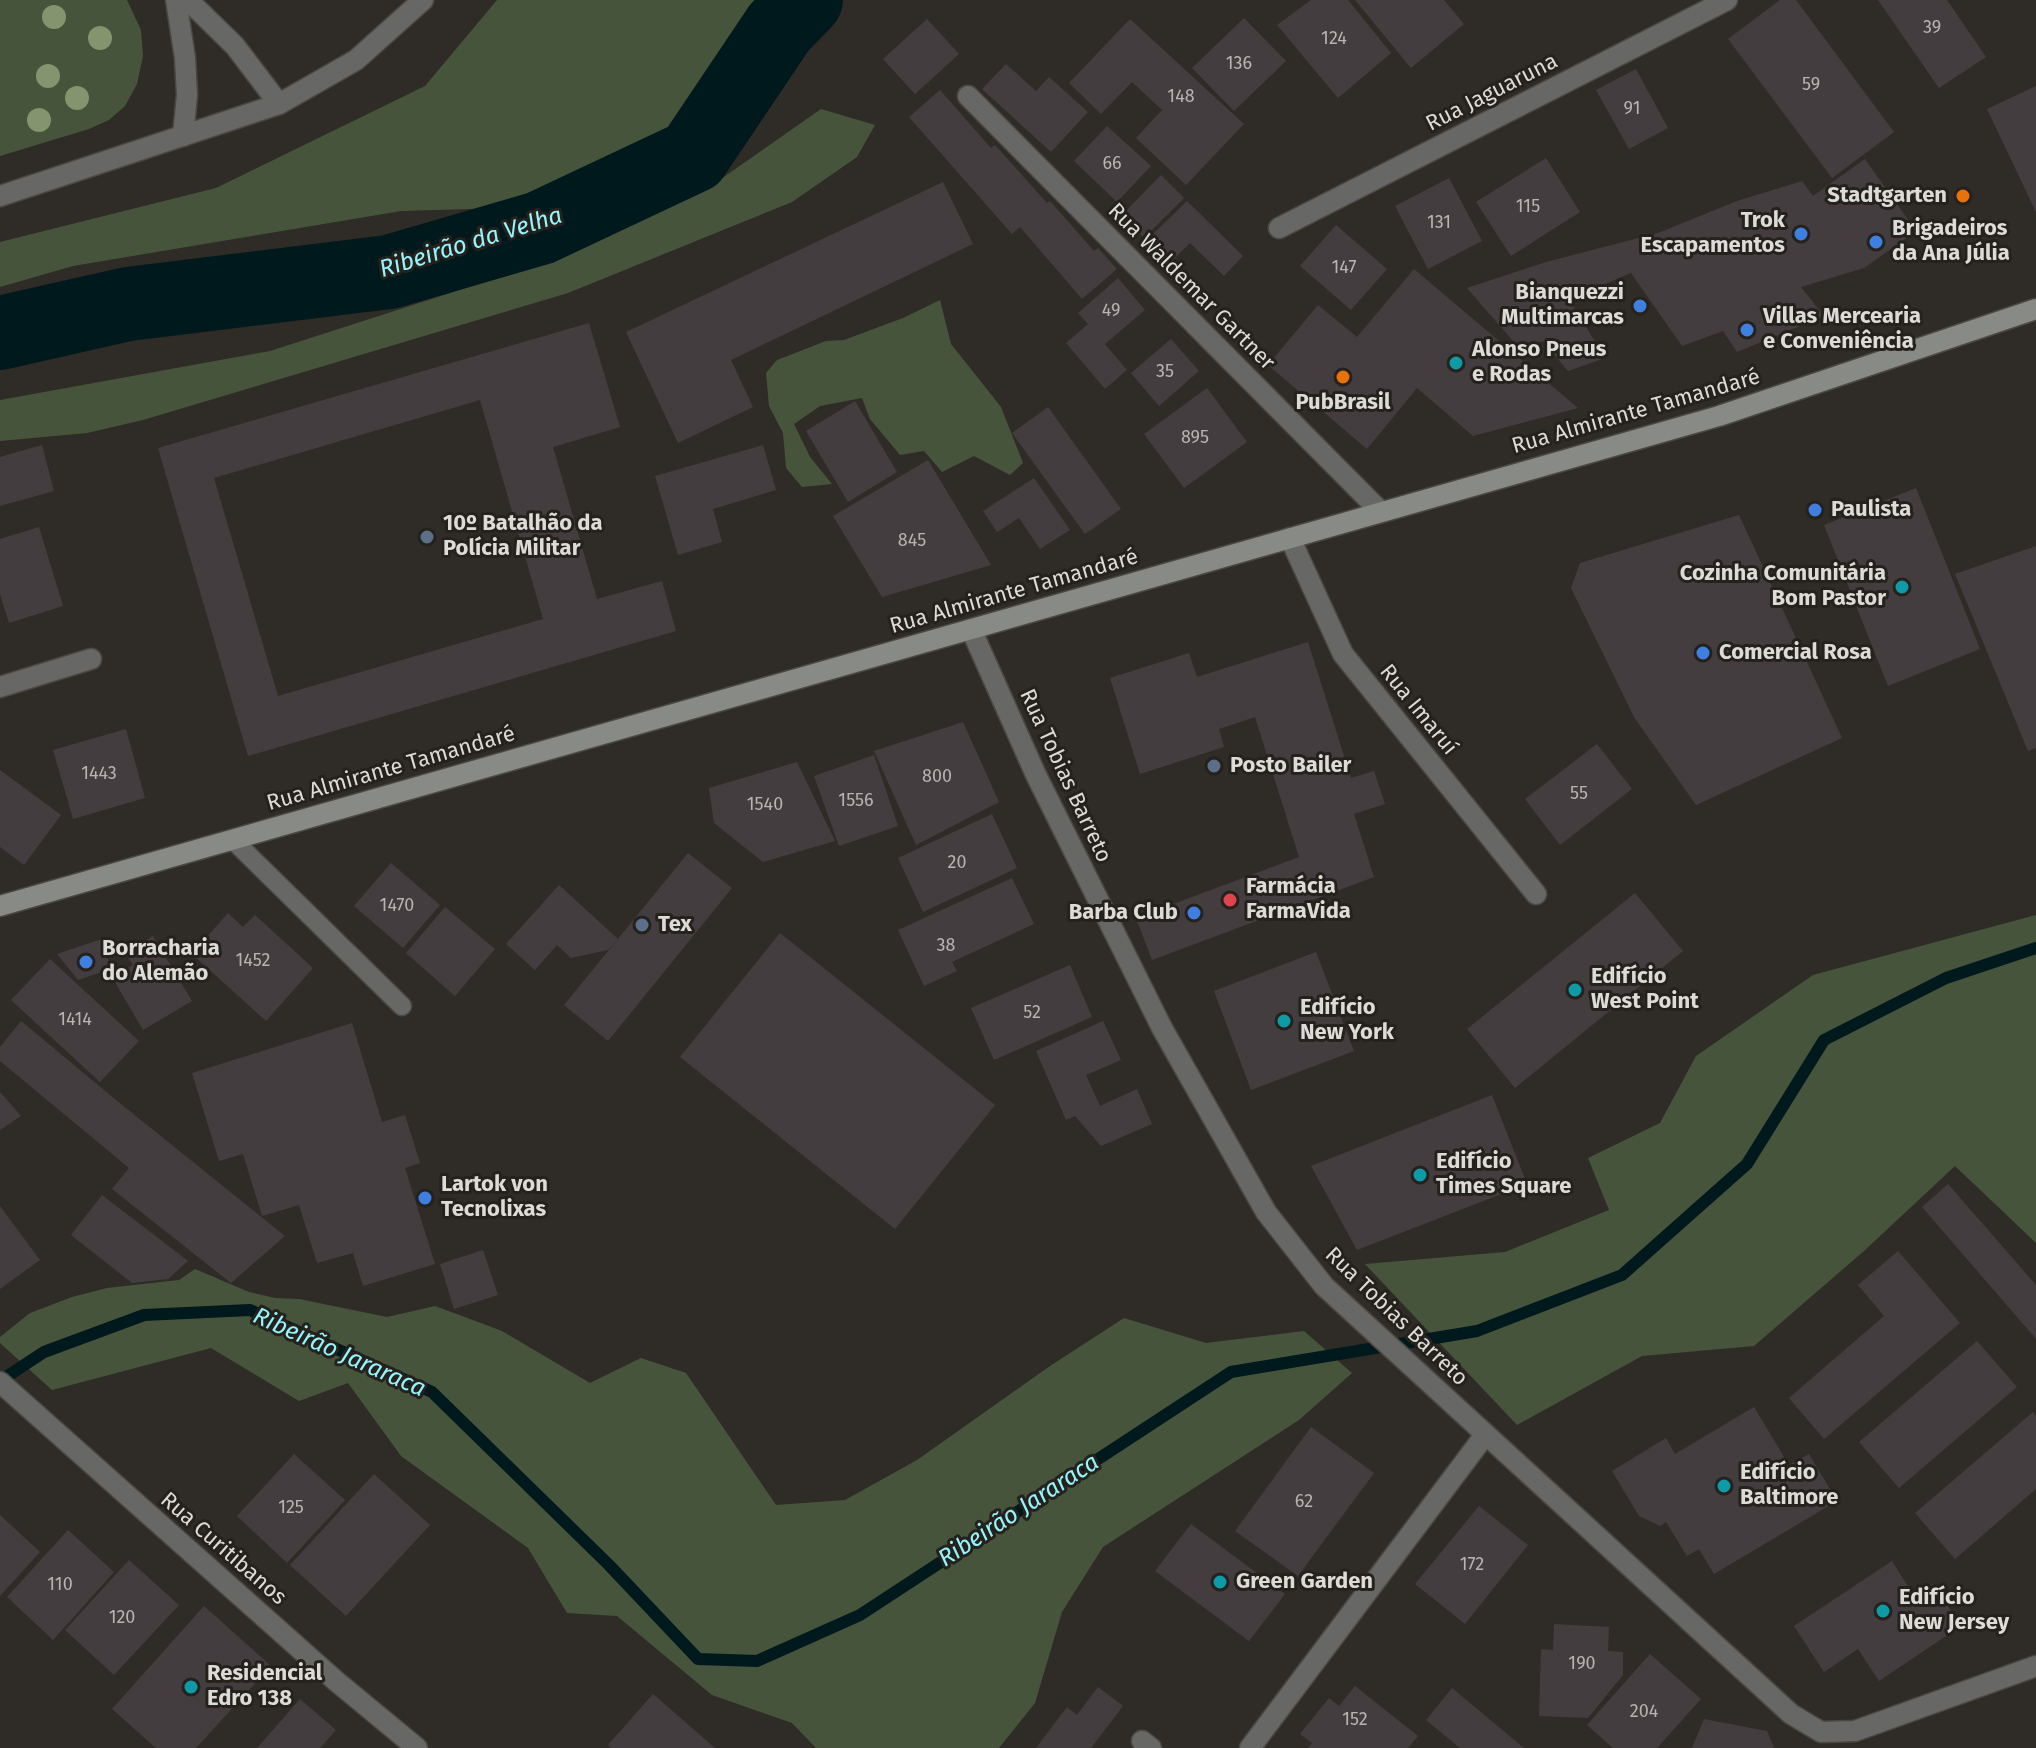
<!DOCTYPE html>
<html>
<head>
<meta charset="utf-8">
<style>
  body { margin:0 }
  canvas { display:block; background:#2f2b26 }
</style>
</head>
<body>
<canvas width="2036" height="1748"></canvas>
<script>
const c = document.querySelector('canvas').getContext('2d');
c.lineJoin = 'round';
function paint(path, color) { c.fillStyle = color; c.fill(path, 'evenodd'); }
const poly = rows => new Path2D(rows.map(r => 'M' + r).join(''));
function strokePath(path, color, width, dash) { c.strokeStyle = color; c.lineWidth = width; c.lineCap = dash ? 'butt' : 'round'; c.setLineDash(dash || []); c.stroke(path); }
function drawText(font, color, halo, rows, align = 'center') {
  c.font = font + ' "Fira Sans",sans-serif'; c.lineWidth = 6; c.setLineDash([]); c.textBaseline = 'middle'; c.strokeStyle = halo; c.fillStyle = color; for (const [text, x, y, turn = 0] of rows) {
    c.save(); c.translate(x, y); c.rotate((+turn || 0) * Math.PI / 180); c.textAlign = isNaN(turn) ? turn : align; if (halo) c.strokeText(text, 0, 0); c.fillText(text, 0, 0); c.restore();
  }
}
paint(poly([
  [0,0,127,0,141,30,143,56,137,84,125,106,109,120,89,129,0,156],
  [497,0,776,0,682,127,503,208,401,211,73,266,0,287,0,242,216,188,425,86],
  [821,109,875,125,857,157,792,202,568,293,143,420,87,433,0,441,0,400,270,351,531,267,711,186],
  [940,300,951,344,1001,407,1023,463,1010,475,974,456,942,472,924,451,900,455,870,419,862,398,820,406,794,424,810,457,832,484,802,487,786,468,783,433,769,406,766,373,777,360,826,341,844,340,903,318],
  [2036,915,2036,1243,1955,1166,1864,1251,1754,1346,1642,1356,1517,1425,1365,1264,1505,1252,1609,1210,1588,1158,1660,1123,1696,1056,1813,975],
  [195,1269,249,1292,275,1298,299,1299,387,1317,435,1306,502,1331,590,1383,641,1358,686,1373,776,1505,845,1500,917,1460,1050,1366,1124,1318,1206,1343,1304,1331,1352,1373,1299,1420,1103,1547,1062,1612,1035,1703,999,1748,816,1748,792,1723,712,1695,617,1616,567,1613,528,1548,401,1456,348,1383,299,1401,211,1348,52,1390,0,1343,0,1337,30,1313,72,1297,107,1288,179,1280]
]), '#47543c');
strokePath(poly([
  [0,1381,44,1352,144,1315,250,1310,432,1392,609,1565,698,1659,757,1661,860,1615,1231,1372,1477,1331,1622,1275,1747,1164,1824,1040,1946,978,2036,948]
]), '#00191c', 12);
strokePath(poly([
  [0,333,128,304,389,272,540,228,693,156,779,28,806,0]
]), '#00191c', 74);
paint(poly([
  [1311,0,1348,0,1391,53,1338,98,1277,25],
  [1355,0,1444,0,1464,24,1411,68],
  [1780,0,1796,0,1894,132,1832,178,1728,39],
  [1878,0,1947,0,1986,57,1939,88],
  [1244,18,1286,61,1234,111,1192,68],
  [927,19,959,54,915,94,883,59],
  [1130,19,1244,124,1186,185,1136,138,1162,110,1132,82,1101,114,1069,83],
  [1006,64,1036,91,1049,77,1088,112,1051,152,982,89],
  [1636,69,1668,128,1629,149,1596,90],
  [2036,86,2036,212,1987,109],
  [940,90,991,148,995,145,1047,203,1050,201,1094,251,1098,248,1117,269,1082,299,1020,227,1012,234,909,117],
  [1107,126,1151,166,1117,202,1074,161],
  [1546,158,1580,212,1511,256,1476,202],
  [1865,159,1916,231,1864,268,1801,287,1824,316,1737,352,1723,331,1682,346,1631,273,1569,299,1605,358,1568,371,1543,341,1520,349,1467,288,1546,262,1658,233,1737,201,1802,181,1813,196],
  [1161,175,1184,198,1144,238,1121,216],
  [1449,178,1482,241,1428,269,1395,206],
  [943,182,973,244,731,360,753,407,678,443,626,332],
  [1187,201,1243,256,1224,276,1190,243,1169,264,1146,241],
  [1336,225,1387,269,1351,310,1300,266],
  [1414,269,1578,408,1473,436,1417,388,1367,449,1268,365,1318,305,1357,337],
  [1118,278,1145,310,1105,344,1127,370,1105,389,1066,343,1088,324,1078,313],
  [589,323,620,427,553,447,597,599,662,581,676,631,248,756,158,448],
  [480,400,543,619,278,696,214,478],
  [1171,339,1199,371,1159,406,1131,373],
  [1207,388,1247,442,1184,488,1144,434],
  [855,401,897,472,848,502,806,431],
  [1048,407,1121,509,1085,534,1012,433],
  [42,445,54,491,0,506,0,457],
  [763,445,776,490,713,509,722,542,678,555,655,476],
  [928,460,991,565,882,597,833,516],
  [1034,478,1070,530,1040,549,1019,518,997,532,983,511],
  [1916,488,1980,649,1888,686,1824,525],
  [1739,515,1842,738,1696,805,1634,717,1571,588,1580,563],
  [39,527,63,606,9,623,0,594,0,539],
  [2036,546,2036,748,2028,751,1955,574],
  [1308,642,1351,778,1374,771,1385,804,1354,814,1374,877,1152,960,1136,918,1299,857,1255,717,1219,729,1224,747,1140,774,1110,678,1189,653,1197,677],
  [963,722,999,802,916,845,874,751],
  [126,729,145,798,73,819,53,750],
  [1597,744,1632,789,1560,845,1525,799],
  [874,755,898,826,839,846,814,776],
  [797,762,835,841,763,862,714,823,709,788],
  [0,770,61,815,24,865,0,847],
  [992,814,1017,868,923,912,898,858],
  [688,853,732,888,608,1041,564,1005],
  [391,863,440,905,403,948,354,906],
  [1012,878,1034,924,952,962,957,971,924,986,898,930],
  [559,885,618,939,608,950,571,958,557,945,535,970,506,944],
  [1635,893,1683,951,1515,1088,1467,1029],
  [445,907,495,949,455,996,406,953],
  [228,913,243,927,255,915,313,968,266,1021,192,954],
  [780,933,995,1105,895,1229,680,1057],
  [153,936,192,1001,143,1030,112,977,133,965,125,953],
  [102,939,111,969,78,980,57,954],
  [1316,952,1354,1051,1251,1090,1214,991],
  [50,959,139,1041,100,1082,11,1000],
  [1070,965,1092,1017,994,1060,971,1008],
  [21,1021,116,1100,285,1236,231,1283,112,1189,129,1168,0,1061,0,1047],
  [1103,1021,1121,1060,1086,1075,1100,1106,1137,1089,1152,1124,1101,1146,1075,1116,1066,1120,1036,1051],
  [352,1023,382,1122,405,1115,420,1163,405,1168,435,1264,363,1286,353,1253,317,1263,299,1205,262,1216,243,1154,219,1161,192,1073],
  [0,1092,21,1116,0,1130],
  [1492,1095,1527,1184,1357,1250,1311,1166],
  [1948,1184,2036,1285,2036,1339,1922,1207],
  [102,1195,188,1261,168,1279,132,1283,71,1235],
  [0,1206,40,1260,0,1289],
  [483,1250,498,1295,454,1309,440,1264],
  [1898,1251,1960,1323,1824,1439,1789,1398,1884,1316,1858,1285],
  [1977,1341,2017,1387,1899,1488,1859,1442],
  [1754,1407,1789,1465,1809,1454,1837,1501,1714,1574,1699,1549,1687,1556,1666,1522,1660,1526,1639,1516,1612,1471,1666,1438,1675,1454],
  [2033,1412,2036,1416,2036,1489,1955,1559,1915,1513],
  [1311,1427,1374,1473,1298,1576,1235,1531],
  [294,1454,345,1500,287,1563,237,1516],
  [374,1474,430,1525,346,1616,290,1565],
  [1479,1506,1528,1545,1465,1624,1415,1584],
  [0,1515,40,1552,0,1596],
  [1191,1524,1285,1594,1249,1641,1155,1571],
  [68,1530,114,1572,53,1640,7,1597],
  [129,1560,179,1605,114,1675,65,1630],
  [1892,1561,1914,1596,1933,1584,1961,1626,1879,1681,1858,1649,1824,1672,1794,1626],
  [204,1606,271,1666,196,1748,156,1748,112,1709],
  [1554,1624,1609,1627,1608,1651,1623,1652,1623,1675,1588,1718,1539,1716,1541,1649,1553,1650],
  [1650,1654,1701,1699,1657,1748,1613,1748,1587,1725],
  [1355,1686,1418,1736,1408,1748,1308,1748,1312,1743,1300,1734,1329,1698,1339,1706],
  [1098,1687,1123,1706,1091,1748,1036,1748,1067,1707,1077,1715],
  [1452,1688,1524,1748,1460,1748,1426,1720],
  [653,1694,715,1748,611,1748,608,1745],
  [300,1699,336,1730,320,1748,257,1748],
  [1704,1719,1767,1731,1774,1748,1692,1748]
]), '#443d3f');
const service = poly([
  [232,839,402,1006]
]);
const minor = poly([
  [176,0,185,58,187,95,183,136],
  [188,0,235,46,279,104],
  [968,96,1381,512],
  [1279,228,1727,0],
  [1290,538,1343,654,1536,894],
  [971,629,1036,775,1162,1028,1266,1212,1324,1286,1791,1714,1821,1732,1855,1731,2036,1666],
  [0,687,91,659],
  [0,1382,336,1681,417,1748],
  [1142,1741,1151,1748],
  [1250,1748,1485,1435]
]);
const tertiary = poly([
  [0,196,279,104,356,60,423,0]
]);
const secondary = poly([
  [0,906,1719,416,2036,309]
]);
strokePath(service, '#4b4742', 21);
strokePath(minor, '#4b4742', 23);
strokePath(tertiary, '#4b4742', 23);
strokePath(secondary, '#4b4742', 23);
strokePath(service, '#676865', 18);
strokePath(minor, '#676865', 20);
strokePath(tertiary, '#676865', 20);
strokePath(secondary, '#888a86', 20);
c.fillStyle = '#83946e';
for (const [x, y] of [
  [54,17],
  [100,38],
  [48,76],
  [77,98],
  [39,120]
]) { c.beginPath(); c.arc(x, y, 12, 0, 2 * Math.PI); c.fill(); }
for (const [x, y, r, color] of [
  [1963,196,8,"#e8710a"],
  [1801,234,8,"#3f7fe0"],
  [1876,242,8,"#3f7fe0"],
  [1640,306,8,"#3f7fe0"],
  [1747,330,8,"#3f7fe0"],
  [1456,363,8,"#0f9aa8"],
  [1343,377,8,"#e8710a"],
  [1815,510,8,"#3f7fe0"],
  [427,537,8,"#5c6f8a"],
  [1902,587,8,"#0f9aa8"],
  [1703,653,8,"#3f7fe0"],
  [1214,766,8,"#5c6f8a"],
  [1230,900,8,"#e0444e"],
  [1194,913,8,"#3f7fe0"],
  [642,925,8,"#5c6f8a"],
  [86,962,8,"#3f7fe0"],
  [1575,990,8,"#0f9aa8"],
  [1284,1021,8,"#0f9aa8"],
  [1420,1175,8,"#0f9aa8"],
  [425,1198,8,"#3f7fe0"],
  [1724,1486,8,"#0f9aa8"],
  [1220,1582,8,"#0f9aa8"],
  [1883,1611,8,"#0f9aa8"],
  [191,1687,8,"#0f9aa8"]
]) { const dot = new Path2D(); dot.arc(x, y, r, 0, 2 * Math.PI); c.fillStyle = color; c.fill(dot); strokePath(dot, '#25211d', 3); }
drawText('18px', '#b7b4b2', null, [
  ["39",1932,28],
  ["124",1334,39],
  ["136",1239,64],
  ["59",1811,85],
  ["148",1181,97],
  ["91",1632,109],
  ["66",1112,164],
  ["115",1528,207],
  ["131",1439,223],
  ["147",1344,268],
  ["49",1111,311],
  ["35",1165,372],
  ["895",1195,438],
  ["845",912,541],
  ["1443",99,774],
  ["800",937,777],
  ["55",1579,794],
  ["1556",856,801],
  ["1540",765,805],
  ["20",957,863],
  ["1470",397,906],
  ["38",946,946],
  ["1452",253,961],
  ["52",1032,1013],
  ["1414",75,1020],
  ["62",1304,1502],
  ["125",291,1508],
  ["172",1472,1565],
  ["110",60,1585],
  ["120",122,1618],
  ["190",1582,1664],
  ["204",1644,1712],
  ["152",1355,1720]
]);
drawText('22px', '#dddbd8', '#25211d', [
  ["Rua Jaguaruna",1492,93,-27],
  ["Rua Waldemar Gartner",1191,287,45],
  ["Rua Almirante Tamandaré",1636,412,-16],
  ["Rua Almirante Tamandaré",1014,592,-16],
  ["Rua Imaruí",1418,710,51],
  ["Rua Almirante Tamandaré",391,769,-16],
  ["Rua Tobias Barreto",1065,776,65],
  ["Rua Tobias Barreto",1396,1317,44],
  ["Rua Curitibanos",223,1549,41]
]);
drawText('bold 22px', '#dddbd8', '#25211d', [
  ["Stadtgarten",1947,196,"right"],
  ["Trok",1785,221,"right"],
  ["Escapamentos",1785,246,"right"],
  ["Brigadeiros",1892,229],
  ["da Ana Júlia",1892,254],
  ["Bianquezzi",1624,293,"right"],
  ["Multimarcas",1624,318,"right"],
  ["Villas Mercearia",1763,317],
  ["e Conveniência",1763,342],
  ["Alonso Pneus",1472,350],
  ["e Rodas",1472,375],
  ["PubBrasil",1343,403,"center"],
  ["Paulista",1831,510],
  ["10º Batalhão da",443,524],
  ["Polícia Militar",443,549],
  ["Cozinha Comunitária",1886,574,"right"],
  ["Bom Pastor",1886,599,"right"],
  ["Comercial Rosa",1719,653],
  ["Posto Bailer",1230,766],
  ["Farmácia",1246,887],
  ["FarmaVida",1246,912],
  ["Barba Club",1178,913,"right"],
  ["Tex",658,925],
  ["Borracharia",102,949],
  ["do Alemão",102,974],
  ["Edifício",1591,977],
  ["West Point",1591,1002],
  ["Edifício",1300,1008],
  ["New York",1300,1033],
  ["Edifício",1436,1162],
  ["Times Square",1436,1187],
  ["Lartok von",441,1185],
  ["Tecnolixas",441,1210],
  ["Edifício",1740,1473],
  ["Baltimore",1740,1498],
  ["Green Garden",1236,1582],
  ["Edifício",1899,1598],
  ["New Jersey",1899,1623],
  ["Residencial",207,1674],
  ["Edro 138",207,1699]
], 'left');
drawText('italic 24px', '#95f5fd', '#25211d', [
  ["Ribeirão da Velha",471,243,-17],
  ["Ribeirão Jararaca",339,1353,24],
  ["Ribeirão Jararaca",1019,1511,-33]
]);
</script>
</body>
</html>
